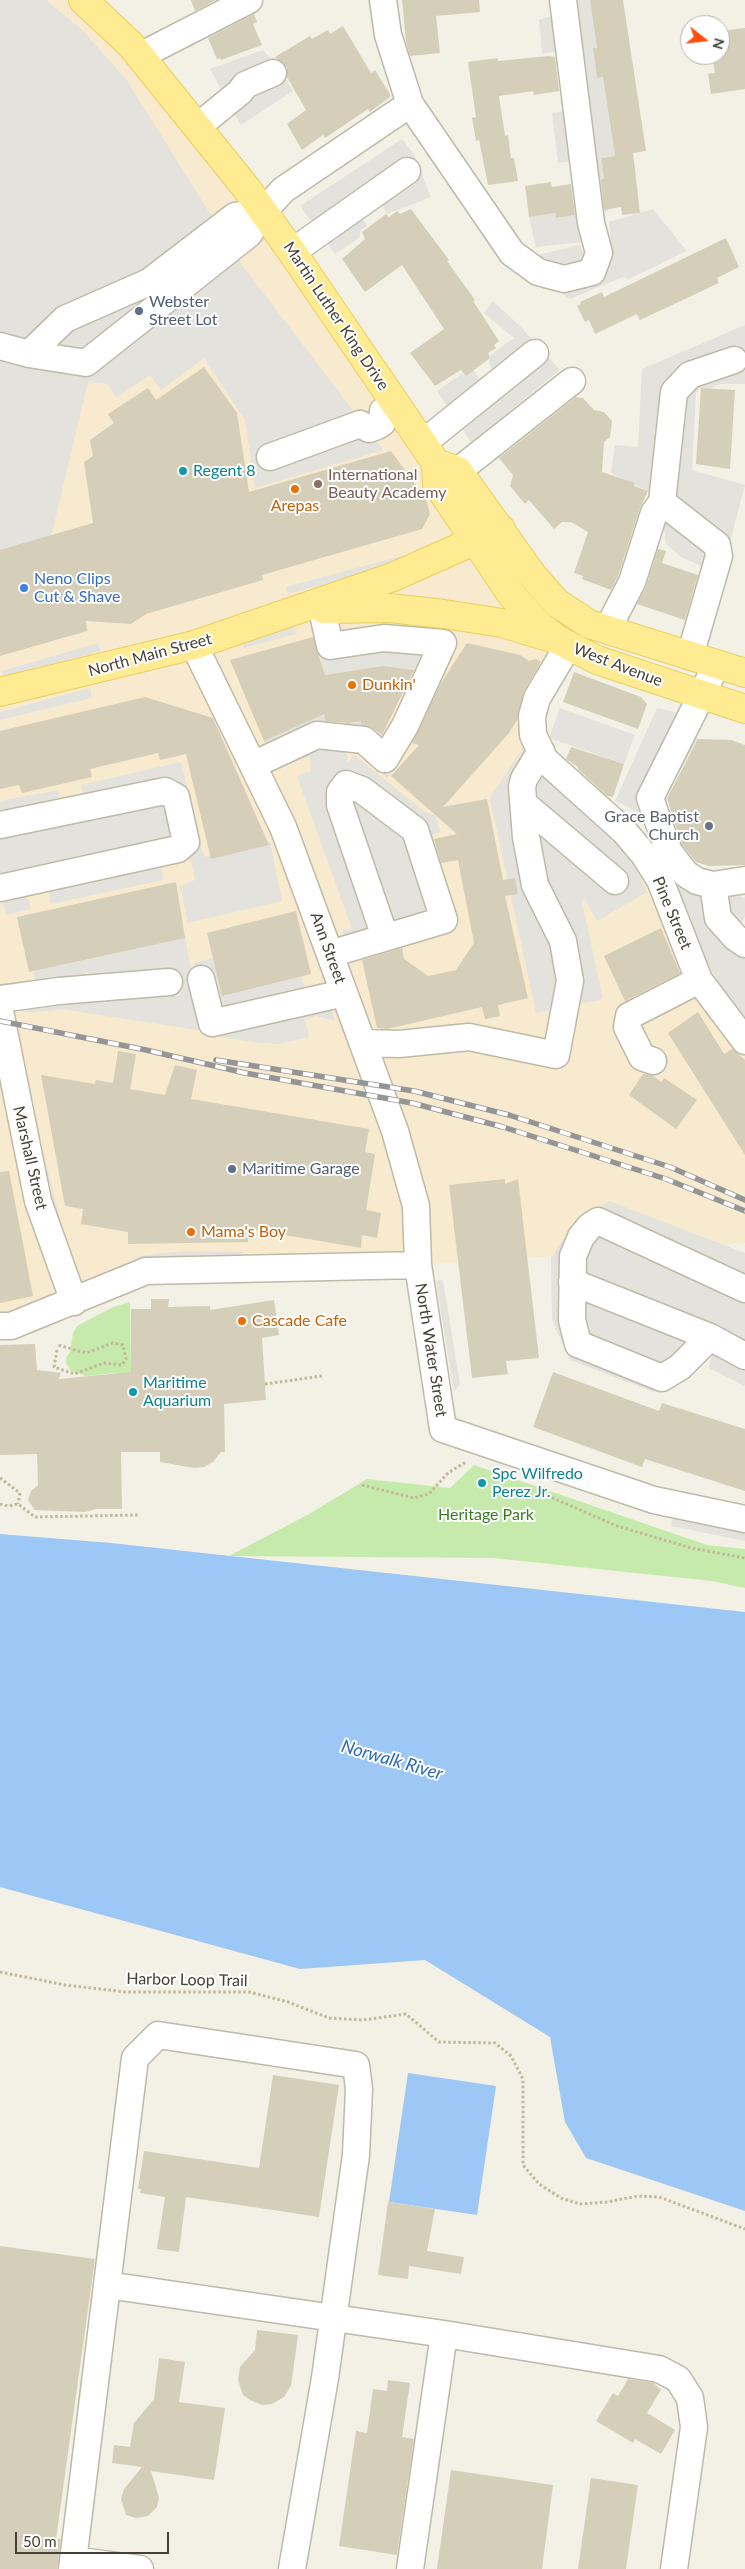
<!DOCTYPE html>
<html>
<head>
<meta charset="utf-8">
<style>
  body { margin:0 }
  #map { position:relative; width:745px; height:2569px; overflow:hidden; background:#f3f1e5; font-family:Lato,sans-serif }
  canvas { display:block }
  .north { position:absolute; left:680px; top:15px; width:50px; height:50px; box-sizing:border-box; background:#fff; border:1px solid #b5b3ae; border-radius:50%; rotate:106deg; font-size:14px; font-weight:700; line-height:20px; text-align:center; color:#464134 }
  .north::after { content:''; display:block; margin:auto; width:18px; height:22px; background:#ff4f10; clip-path:polygon(50% 0,100% 100%,50% 72%,0 100%) }
  .scale { position:absolute; left:15px; top:2532px; width:154px; height:22px; box-sizing:border-box; border:2px solid #464134; border-top:0; padding-left:6px; font-size:15px; line-height:18px; white-space:nowrap; color:#464134; -webkit-text-stroke:4px #fff; paint-order:stroke }
</style>
</head>
<body>
<div id="map">
<canvas width="745" height="2569"></canvas>
<div class="north">N</div>
<div class="scale">50 m</div>
</div>
<script>
const c = document.querySelector('canvas').getContext('2d');
c.lineJoin = 'round';
function paint(path, color) { c.fillStyle = color; c.fill(path, 'evenodd'); }
const poly = rows => new Path2D(rows.map(r => 'M' + r).join(''));
function strokePath(path, color, width, dash) { c.strokeStyle = color; c.lineWidth = width; c.lineCap = dash ? 'butt' : 'round'; c.setLineDash(dash || []); c.stroke(path); }
function drawText(font, color, halo, rows, align = 'center') {
  c.font = font + ' Lato,sans-serif'; c.lineWidth = 4; c.setLineDash([]); c.textBaseline = 'middle'; c.strokeStyle = halo; c.fillStyle = color; for (const [text, x, y, turn = 0] of rows) {
    c.save(); c.translate(x, y); c.rotate((+turn || 0) * Math.PI / 180); c.textAlign = isNaN(turn) ? turn : align; if (halo) c.strokeText(text, 0, 0); c.fillText(text, 0, 0); c.restore();
  }
}
paint(poly([
  [0,0,83,0,131,45,531,598,555,625,574,634,533,735,624,831,745,1041,745,1243,418,1265,146,1271,0,1326]
]), '#f7eace');
paint(poly([
  [130,1302,131,1374,116,1376,115,1373,86,1376,71,1371,66,1363,66,1358,70,1352,73,1333,77,1326,113,1307],
  [474,1465,707,1545,745,1549,745,1588,712,1581,493,1558,229,1556,309,1514,367,1479,450,1488]
]), '#c6eaab');
paint(poly([
  [0,0,46,0,82,30,126,79,242,265,383,450,255,488,245,420,204,358,161,390,150,375,116,398,108,384,88,382,51,537,0,550],
  [553,0,590,0,597,48,593,49,597,78,603,77,615,156,601,158,609,209,604,213,608,238,611,237,609,222,653,209,687,251,629,279,623,277,570,299,564,295,542,268,537,255,579,245,584,253,587,251,583,242,536,247,529,217,556,213,557,218,580,214,574,161,558,163,552,113,568,110,561,50,542,54,539,20,552,16],
  [263,50,279,68,293,91,241,125,210,69],
  [402,139,414,154,431,197,387,214,379,201,359,213,367,226,360,231,360,237,335,254,300,206],
  [493,301,522,328,560,370,471,442,437,391,463,373,466,376,474,370,480,381,494,373,489,364,490,355,514,338,484,313],
  [745,325,745,384,720,384,709,389,701,388,696,393,692,470,745,485,721,575,681,557,666,544,664,528,666,515,652,493,611,473,615,445,638,447,642,369],
  [401,556,403,563,288,594,286,587],
  [294,626,296,634,244,648,242,641],
  [419,630,435,679,392,772,387,778,344,742,348,763,354,755,425,812,436,816,441,832,427,836,451,906,351,954,342,930,352,929,297,776,311,771,310,756,278,769,264,741,297,726,288,685,316,679,327,727,361,721,362,730,391,738,420,670,383,666,325,675,316,636],
  [98,643,101,651,3,678,2,671],
  [90,688,92,698,0,720,0,712],
  [686,707,698,739,666,796,678,857,727,891,745,898,745,916,741,925,745,927,745,1026,704,958,690,916,649,827,632,809,615,801,657,708,684,714],
  [560,708,635,735,624,764,549,738],
  [524,746,543,777,629,854,647,892,597,921,585,899,582,902,603,999,536,1013,490,798],
  [181,762,204,857,270,842,282,901,188,923,180,886,195,880,191,861,187,857,161,864,163,880,51,904,48,889,27,894,31,909,7,915,0,896,0,801,58,790,61,805,85,800,81,785],
  [185,938,203,1031,62,1009,33,1013,22,1011,17,988,36,987,34,971],
  [213,958,302,976,305,992,316,989,321,981,335,1021,316,1016,305,1019,309,1037,277,1044,261,1043,207,1035,194,963],
  [46,1164,61,1224,53,1226,39,1165],
  [609,1201,745,1253,745,1386,709,1368,713,1350,675,1384,653,1392,570,1360,552,1320,551,1258,572,1227],
  [182,1251,243,1252,243,1259,141,1263,139,1256],
  [443,1280,460,1384,454,1392,436,1281],
  [673,1516,745,1531,745,1541,671,1526]
]), '#e4e2dd');
paint(poly([
  [0,1534,111,1543,745,1612,745,2211,586,2158,565,2122,550,2037,425,1960,300,1969,0,1887],
  [408,2073,496,2086,477,2215,389,2202]
]), '#9dc7f4');
paint(poly([
  [191,0,216,0,195,11],
  [402,0,479,0,480,12,436,16,440,53,410,56,406,42],
  [590,0,623,0,646,151,633,153,640,213,622,215,621,207,604,210,601,180,604,179,601,158,615,156,603,77,597,78,593,48,597,48],
  [254,14,257,22,253,24,262,45,221,60,220,58,217,59,208,38],
  [343,26,371,73,375,70,391,96,370,112,368,109,325,138,323,135,302,150,287,124,306,110,287,77,287,67,275,57,310,36,312,39,328,30,330,34],
  [745,28,745,89,711,94,708,74,715,73,712,55,720,55,720,31],
  [549,56,555,57,559,91,534,95,533,91,499,96,505,136,508,135,511,158,514,158,518,181,488,185,479,140,476,141,472,118,476,117,468,62,498,58,498,61],
  [551,182,552,187,571,184,575,215,556,218,556,213,529,217,525,186],
  [411,209,449,260,447,261,475,300,473,301,499,341,494,345,496,348,488,353,490,358,466,376,461,370,435,386,410,353,444,329,402,265,365,292,342,259,365,239,362,232,386,214,389,217,397,211,400,214],
  [726,238,739,267,717,278,719,283,640,320,637,314,595,334,589,320,585,322,577,306,581,304,580,302,602,292,604,297],
  [204,367,237,413,249,492,391,451,426,499,430,514,422,529,262,575,263,580,146,614,131,624,86,621,87,631,0,656,0,550,93,523,84,462,93,456,90,440,114,423,108,414,148,388,156,400],
  [701,388,735,390,730,469,696,464],
  [576,397,583,398,594,410,604,412,612,421,610,437,604,442,602,472,635,483,634,486,648,491,640,508,618,576,611,590,582,579,583,576,574,573,588,532,571,522,562,522,554,529,529,500,525,504,510,486,513,475,499,458],
  [658,549,666,551,662,563,698,575,685,620,637,604,646,587],
  [313,637,325,675,383,666,414,670,382,735,374,729,361,725,361,721,349,723,325,721,324,714,264,741,230,660],
  [467,643,520,655,529,661,536,659,541,662,524,691,517,720,509,733,443,807,487,799,503,880,515,878,518,894,505,896,528,998,498,1005,500,1016,485,1019,482,1007,387,1029,377,1028,362,960,402,948,404,959,428,976,456,970,474,943,458,860,441,863,434,839,457,834,391,776,419,745,412,743,441,683],
  [574,672,641,697,647,704,638,729,563,702],
  [145,697,213,718,269,845,211,859,186,754,160,760,158,753,90,769,92,777,22,793,19,785,0,789,0,731],
  [698,739,731,740,745,745,745,865,709,866,696,862,682,845,667,798],
  [571,747,624,764,613,797,607,796,578,769,578,767,566,759],
  [176,882,185,938,29,972,17,917],
  [296,911,311,974,222,996,207,933],
  [661,928,680,973,625,1001,604,956],
  [698,1012,724,1054,732,1049,745,1060,745,1155,668,1033],
  [118,1051,136,1054,130,1089,165,1095,175,1065,197,1070,191,1099,369,1129,365,1152,375,1154,366,1210,381,1213,377,1238,362,1235,361,1248,250,1229,248,1242,128,1244,128,1232,81,1224,83,1209,65,1206,41,1075,95,1084,96,1080,113,1083],
  [643,1074,652,1075,661,1082,664,1078,697,1100,676,1129,629,1095],
  [9,1171,33,1296,0,1303,0,1172],
  [505,1179,505,1184,518,1179,539,1358,506,1361,508,1374,472,1378,449,1185],
  [151,1299,169,1299,168,1307,210,1306,210,1310,274,1300,279,1335,262,1338,266,1400,224,1404,225,1452,221,1452,213,1462,204,1467,194,1468,160,1462,160,1452,121,1452,122,1509,96,1509,85,1512,35,1510,28,1500,31,1491,38,1485,37,1454,0,1455,0,1345,35,1344,37,1370,61,1373,59,1379,131,1372,131,1309,151,1309],
  [553,1372,659,1411,662,1403,745,1429,745,1491,645,1459,642,1467,533,1427],
  [273,2075,339,2085,319,2217,186,2197,179,2252,157,2249,165,2197,140,2193,141,2189,138,2189,144,2151,259,2168],
  [388,2202,435,2209,427,2251,464,2257,461,2274,409,2266,408,2279,378,2275],
  [0,2246,95,2259,56,2539,61,2539,57,2569,0,2569],
  [257,2330,298,2335,291,2386,284,2397,272,2404,262,2405,250,2400,243,2395,238,2380,240,2367,255,2350],
  [159,2358,185,2362,179,2402,225,2408,214,2480,151,2471,159,2498,157,2507,148,2516,136,2518,126,2515,121,2499,124,2489,142,2467,112,2463,114,2445,130,2447,134,2423,154,2399],
  [628,2379,654,2383,661,2390,647,2413,675,2430,661,2454,635,2439,633,2443,596,2421,613,2393,618,2396],
  [388,2380,410,2383,402,2437,414,2439,397,2555,339,2546,356,2431,367,2433,373,2389,387,2391],
  [451,2470,553,2485,542,2569,437,2569],
  [591,2478,638,2485,626,2569,578,2569]
]), '#d5ceb9');
const minor = poly([
  [383,0,388,35,410,104,512,253,538,272,564,279,592,272,599,253,591,223,563,0],
  [140,56,249,0],
  [197,127,240,92,245,85,273,73],
  [292,252,407,171],
  [0,346,29,354,86,363,249,234,264,211,283,190,410,104],
  [29,354,65,319,149,282,235,216,264,211],
  [360,424,369,429,377,426,382,423,383,411],
  [423,443,535,353],
  [270,457,360,424],
  [458,471,572,381],
  [662,502,674,392,690,375,734,360],
  [607,630,632,582,654,513,662,502,717,545,719,556,690,656],
  [194,645,283,827,395,1131,416,1206,418,1265,443,1429,654,1500,745,1519],
  [568,646,537,698,532,716,533,735,545,760,624,831,645,856,660,880,699,980,745,1041],
  [717,664,650,798,669,852,686,874,697,881,713,885,745,880],
  [253,765,317,735,364,740,385,759,405,726,443,643,384,638,330,646,322,609],
  [524,804,615,881],
  [0,825,165,791,176,797,186,842,178,849,0,888],
  [713,885,718,918,735,937,745,944],
  [330,954,444,920,415,830,362,790,346,784,340,792,340,805,385,937],
  [201,979,212,1023,344,993],
  [0,999,59,991,169,982],
  [0,1011,38,1201,74,1302],
  [363,1043,399,1044,469,1037,556,1055,570,981,563,941,535,885,526,837,522,787,524,779,541,751],
  [653,1061,642,1057,627,1027,629,1016,699,980],
  [572,1282,710,1337],
  [745,1289,598,1221,590,1226,581,1237,573,1256,572,1320,578,1344,662,1378,680,1367,710,1337,745,1356],
  [0,1326,11,1326,146,1271,418,1265],
  [107,2285,444,2334,659,2369,678,2379,690,2398,694,2427,674,2569],
  [73,2560,140,2569],
  [72,2569,135,2058,158,2035,356,2065,359,2089,356,2155,325,2378,292,2569],
  [410,2569,444,2334]
]);
const major = poly([
  [83,0,131,45,247,189,292,252,436,463,458,471,533,576,557,603,589,624,745,673],
  [436,463,437,484,511,594,538,624,558,640,597,660,745,709],
  [323,609,389,608,444,614,502,623,552,638],
  [0,692,194,645,393,577,501,529]
]);
strokePath(minor, '#bfbaa7', 29);
strokePath(major, '#eacf5c', 30);
strokePath(poly([
  [57,1350,54,1367,74,1374,104,1363,122,1365,126,1359,123,1345,113,1343,86,1353,58,1345],
  [265,1384,322,1376],
  [0,1478,20,1493,18,1504],
  [362,1485,414,1498,429,1494,448,1473,466,1462],
  [543,1487,546,1495,617,1526,691,1548,745,1558],
  [0,1504,8,1506,18,1504,35,1517,138,1515],
  [0,1972,65,1985,126,1992,249,1992,288,2002,329,2018,363,2020,406,2014,439,2042,495,2043,511,2056,523,2079,523,2165,539,2184,561,2198,580,2204,607,2202,638,2196,659,2197,745,2229]
]), '#c2b897', 3, [2.5, 2.5]);
strokePath(minor, '#fff', 26);
strokePath(major, '#ffec92', 28);
const rail = poly([
  [0,1021,146,1050,245,1073,412,1103,503,1127,666,1179,745,1211],
  [216,1060,414,1091,509,1115,670,1167,745,1200]
]);
strokePath(rail, '#959595', 5.5);
strokePath(rail, '#fff', 4, [11]);
for (const [x, y, r, color] of [
  [139,311,5,"#5c6f8a"],
  [183,471,5,"#0f9aa8"],
  [318,484,5,"#8d6e63"],
  [295,489,5,"#e8710a"],
  [24,588,5,"#3f7fe0"],
  [352,685,5,"#e8710a"],
  [709,826,5,"#6b7280"],
  [232,1169,5,"#5c6f8a"],
  [191,1232,5,"#e8710a"],
  [242,1321,5,"#e8710a"],
  [133,1392,5,"#0f9aa8"],
  [482,1483,5,"#0f9aa8"]
]) { const dot = new Path2D(); dot.arc(x, y, r, 0, 2 * Math.PI); c.fillStyle = color; c.fill(dot); strokePath(dot, '#fff', 2); }
drawText('16px', '#4e5e75', '#fff', [
  ["Webster",149,302],
  ["Street Lot",149,320],
  ["Maritime Garage",242,1169]
], 'left');
drawText('16px', '#464134', '#fff', [
  ["Martin Luther King Drive",336,316,56],
  ["North Main Street",150,655,-15],
  ["West Avenue",618,665,21],
  ["Pine Street",672,913,67],
  ["Ann Street",328,948,70],
  ["Marshall Street",30,1158,77],
  ["North Water Street",431,1350,81],
  ["Harbor Loop Trail",187,1980,1]
]);
drawText('16px', '#0d838f', '#fff', [
  ["Regent 8",193,471],
  ["Maritime",143,1383],
  ["Aquarium",143,1401],
  ["Spc Wilfredo",492,1474],
  ["Perez Jr.",492,1492]
], 'left');
drawText('16px', '#785e54', '#fff', [
  ["International",328,475],
  ["Beauty Academy",328,493]
], 'left');
drawText('16px', '#c56008', '#fff', [
  ["Arepas",295,506,"center"],
  ["Dunkin'",362,685],
  ["Mama's Boy",201,1232],
  ["Cascade Cafe",252,1321]
], 'left');
drawText('16px', '#366cbe', '#fff', [
  ["Neno Clips",34,579],
  ["Cut & Shave",34,597]
], 'left');
drawText('16px', '#5b616d', '#fff', [
  ["Grace Baptist",699,817],
  ["Church",699,835]
], 'right');
drawText('16px', '#3b7b24', '#fff', [
  ["Heritage Park",486,1515]
]);
drawText('italic 18px', '#286ab7', '#fff', [
  ["Norwalk River",392,1760,16]
]);
</script>
</body>
</html>
